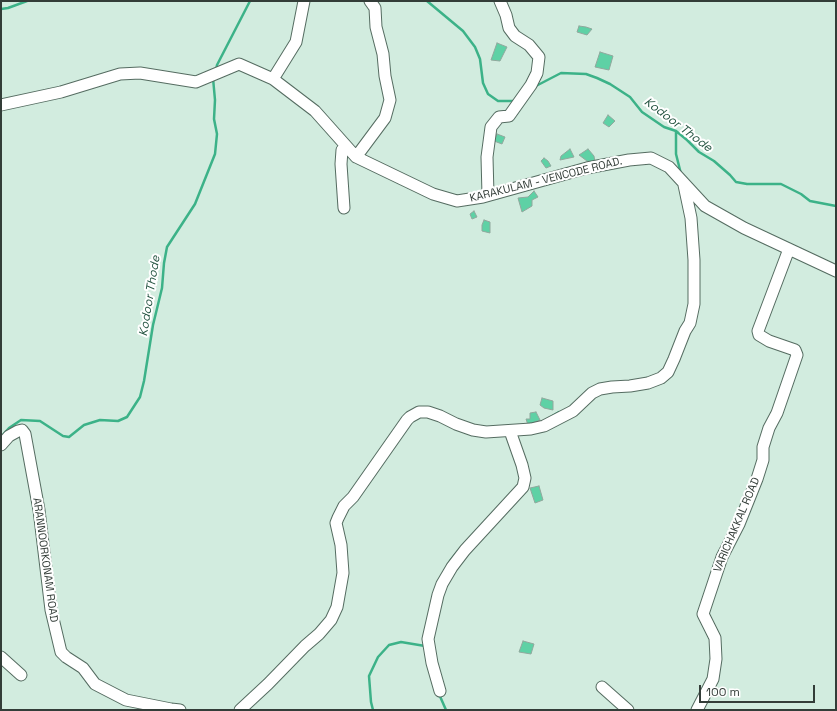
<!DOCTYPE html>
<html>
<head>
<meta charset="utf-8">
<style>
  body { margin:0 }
  #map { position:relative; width:837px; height:711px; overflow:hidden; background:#d2ecdf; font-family:"Space Grotesk",sans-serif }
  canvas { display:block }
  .frame { position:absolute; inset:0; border:2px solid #333d38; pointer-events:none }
  .scale { position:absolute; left:699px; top:685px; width:116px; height:18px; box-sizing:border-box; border:2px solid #333d38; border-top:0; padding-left:5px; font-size:12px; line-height:14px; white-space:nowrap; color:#333d38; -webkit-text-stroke:3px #fff; paint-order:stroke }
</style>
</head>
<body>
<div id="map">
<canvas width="837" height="711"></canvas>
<div class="frame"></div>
<div class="scale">100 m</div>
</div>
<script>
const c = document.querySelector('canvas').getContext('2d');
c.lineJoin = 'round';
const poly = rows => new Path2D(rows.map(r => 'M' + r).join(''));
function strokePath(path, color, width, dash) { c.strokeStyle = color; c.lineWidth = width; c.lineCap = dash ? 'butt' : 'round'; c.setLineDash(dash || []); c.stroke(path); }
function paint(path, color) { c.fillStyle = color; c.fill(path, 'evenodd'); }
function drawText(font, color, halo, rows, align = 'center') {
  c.font = font + ' "Space Grotesk",sans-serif'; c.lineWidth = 4; c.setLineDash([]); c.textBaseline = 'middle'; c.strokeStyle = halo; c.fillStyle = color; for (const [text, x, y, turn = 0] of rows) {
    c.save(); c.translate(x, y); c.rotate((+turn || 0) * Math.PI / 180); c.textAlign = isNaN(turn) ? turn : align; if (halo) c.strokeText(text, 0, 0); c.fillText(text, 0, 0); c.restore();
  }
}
strokePath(poly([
  [427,1,463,31,475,47,480,59,483,83,488,94,498,101,514,101],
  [1,9,8,8,27,1],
  [216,70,217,65,250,1],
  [534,87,561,73,586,74,597,78,610,84,630,97,642,112,664,127,676,131,687,140,699,152,714,161,730,175,736,182,747,184,781,184,801,194,810,201,836,206],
  [676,132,676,154,681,174],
  [549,418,559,412],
  [1,437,9,428,21,420,40,421,63,436,69,437,84,425,100,420,118,421,127,417,140,397,144,381,153,325,162,288,164,263,167,247,195,204,215,154,217,134,214,119,215,100,213,78],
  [450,561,458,551],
  [439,694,446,710],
  [373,710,371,702,369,676,378,657,389,645,401,642,425,646]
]), '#3cb288', 2.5);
const building = poly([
  [579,26,586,27,592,29,587,35,577,32,579,26],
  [497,43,507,47,500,61,491,60,497,43],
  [600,52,613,56,609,70,595,67,600,52],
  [608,115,615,121,609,127,603,123,608,115],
  [497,134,505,137,502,144,494,141,497,134],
  [570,149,574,157,560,160,561,156,570,149],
  [588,149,594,156,595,162,587,161,579,155,588,149],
  [544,158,548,161,551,166,546,168,541,161,544,158],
  [534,191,538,197,532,200,532,206,522,212,518,198,528,197,534,191],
  [474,211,477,217,472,219,470,214,474,211],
  [484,220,490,222,490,233,482,231,482,225,484,220],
  [542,398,553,401,553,410,544,408,540,405,542,398],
  [536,412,540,420,528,425,526,419,530,419,530,413,536,412],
  [539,486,543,500,535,503,530,488,539,486],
  [523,641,534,644,531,654,519,652,523,641]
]);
paint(building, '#5ed1a5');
strokePath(building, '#90a89d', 1);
const minor = poly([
  [273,79,296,42,304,1],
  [1,105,61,92,120,74,140,73,196,82,239,64,273,79,315,111,356,157,433,194,457,201,483,197,587,168,629,160,651,158,669,167,705,206,744,228,836,271],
  [356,157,385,118,390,100,385,76,383,54,376,27,375,8,370,1],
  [488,195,487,157,491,127,499,117,509,116,531,85,537,73,539,57,529,45,515,36,509,28,506,15,500,1],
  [344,208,341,164,342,150,346,146],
  [1,445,9,436,18,431,22,430,25,434,39,510,51,610,61,652,66,657,83,668,95,684,126,700,171,709,180,710],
  [1,657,21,675],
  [602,687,628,710],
  [440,691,432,663,428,639,438,595,442,584,452,567,465,550,523,487,525,478,522,465,510,431],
  [240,710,268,684,305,646,319,634,331,620,337,607,343,573,341,545,336,523,338,518,344,506,353,497,407,420,410,417,419,412,428,412,440,416,456,424,473,430,486,432,531,429,544,426,573,411,592,393,600,389,612,387,630,386,648,383,661,378,668,372,674,359,685,331,690,323,694,304,694,260,691,218,684,185],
  [697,710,713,679,716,659,715,638,703,614,722,557,739,524,757,479,763,460,763,447,769,428,777,413,797,355,795,350,769,341,759,335,758,331,789,249]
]);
strokePath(minor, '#556c61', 13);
strokePath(minor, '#fff', 11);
drawText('11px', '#333d38', '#fff', [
  ["KARAKULAM - VENCODE ROAD.",546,180,-14],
  ["VARICHAKKAL ROAD",737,525,-67],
  ["ARANNOORKONAM ROAD",45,560,82]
]);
drawText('italic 12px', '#255542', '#fff', [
  ["Kodoor Thode",678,125,37],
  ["Kodoor Thode",150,296,-81]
]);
</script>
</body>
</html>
